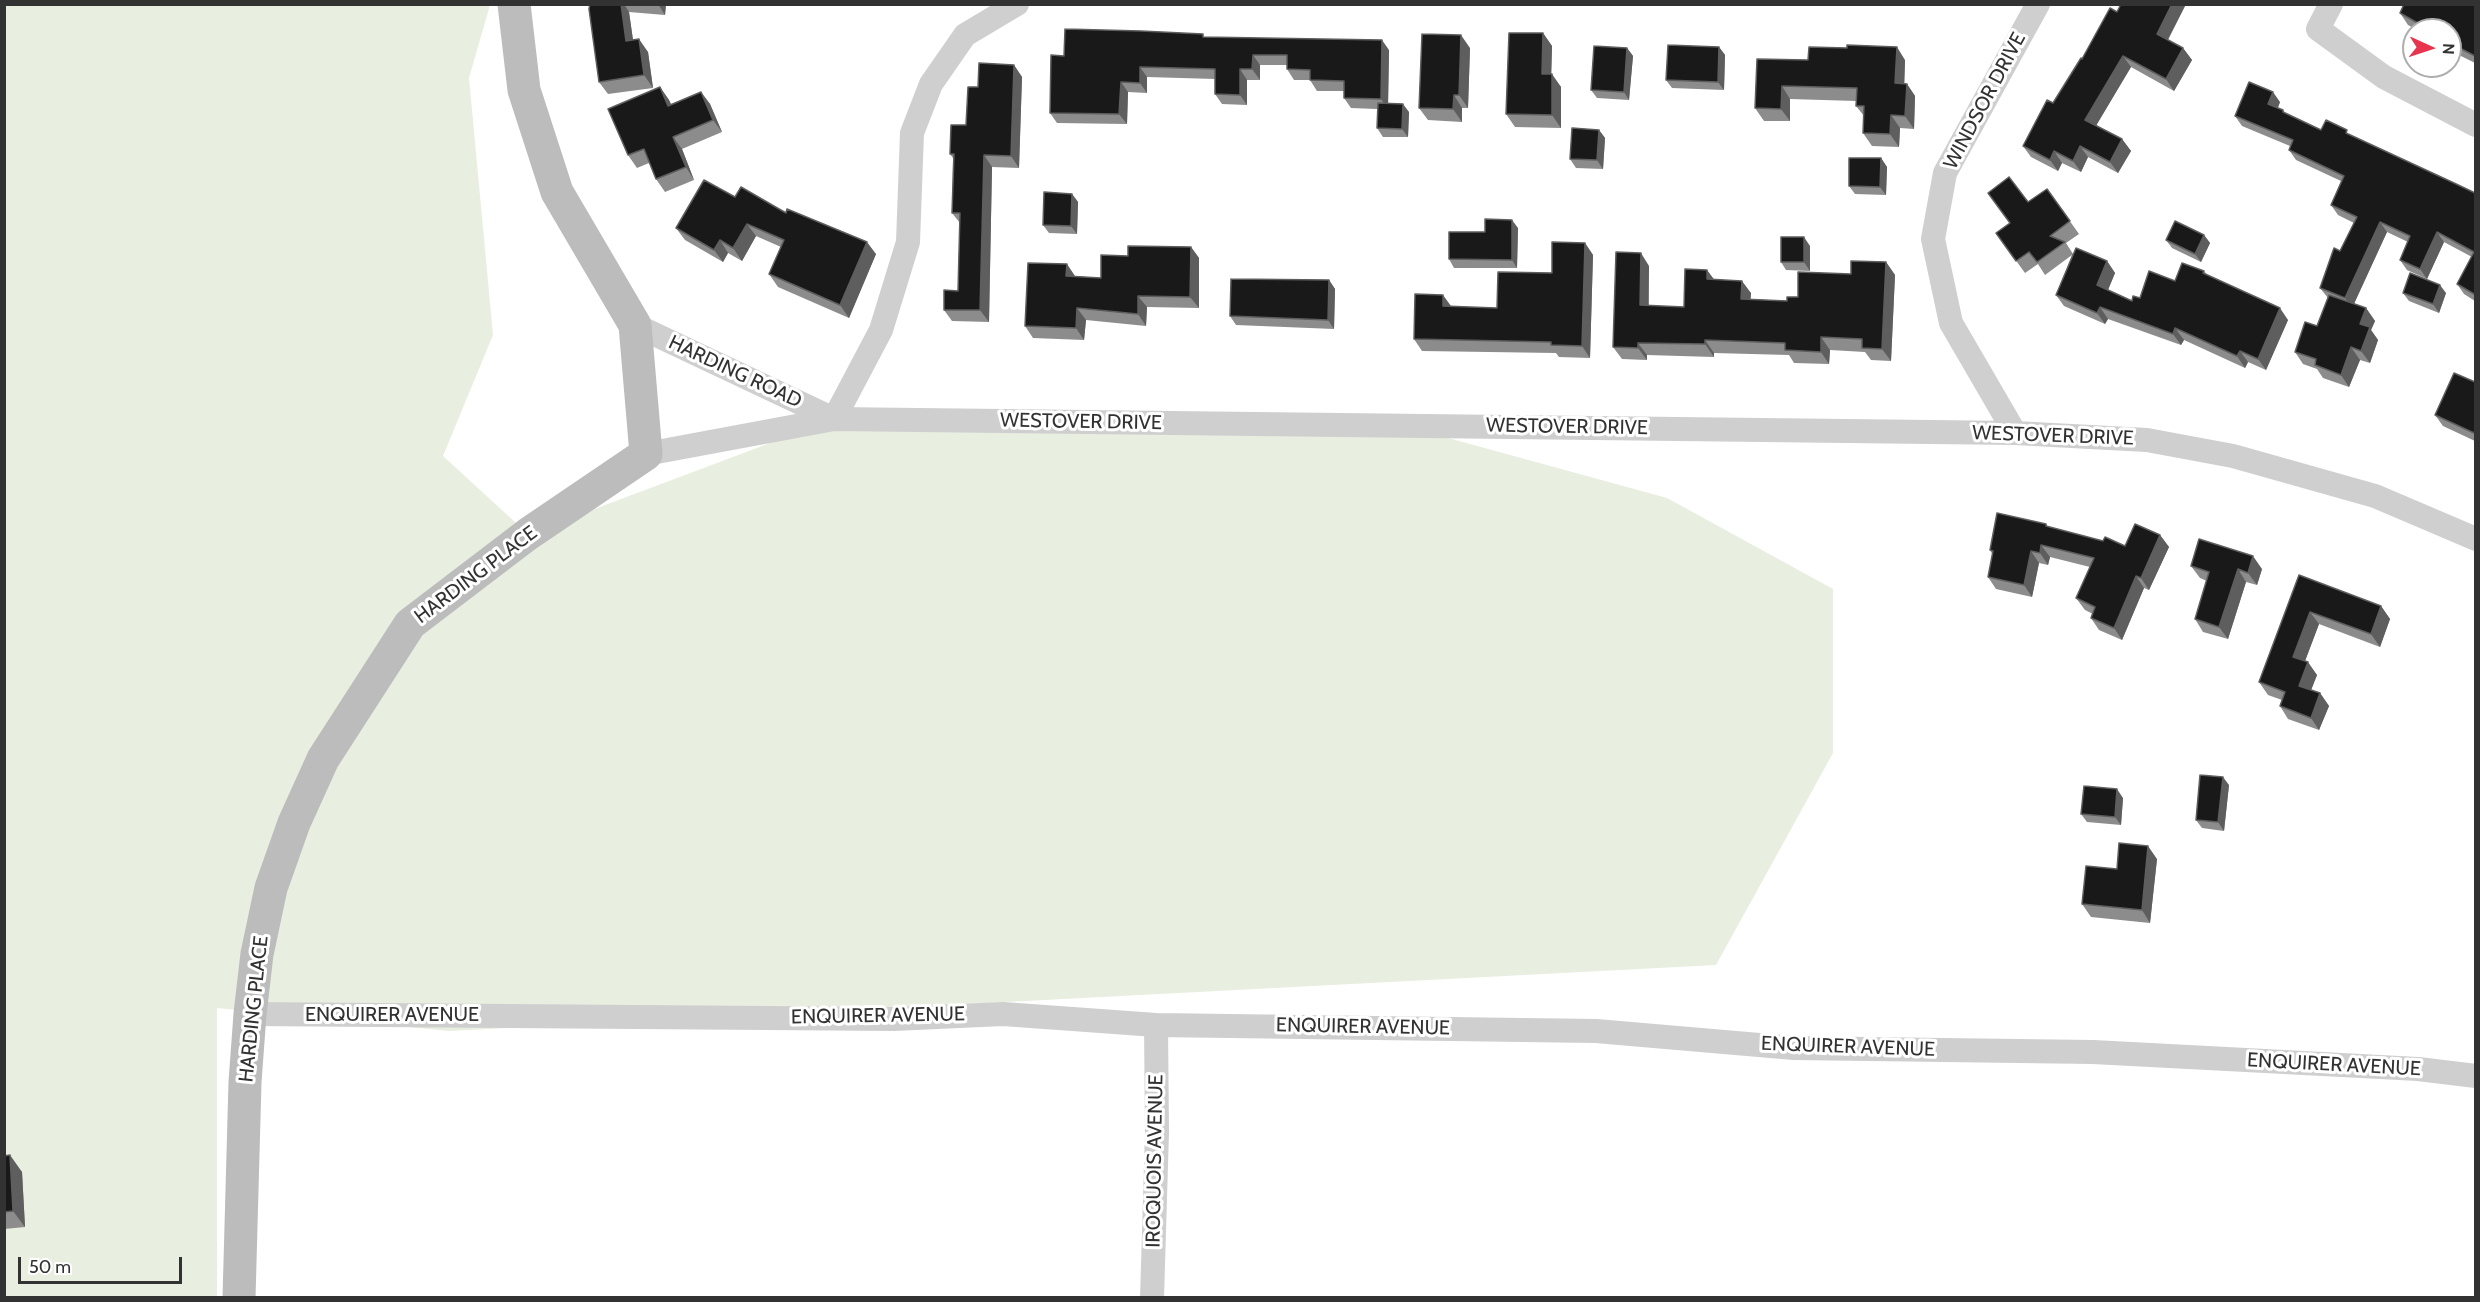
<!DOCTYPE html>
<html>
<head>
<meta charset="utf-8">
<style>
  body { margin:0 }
  #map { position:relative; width:2480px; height:1302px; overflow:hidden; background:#fff; font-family:Cabin,sans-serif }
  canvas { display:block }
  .frame { position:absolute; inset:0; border:6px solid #323232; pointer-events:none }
  .north { position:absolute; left:2402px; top:18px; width:60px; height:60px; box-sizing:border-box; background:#fff; border:2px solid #adadad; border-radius:50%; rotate:93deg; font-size:16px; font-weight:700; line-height:24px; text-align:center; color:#323232 }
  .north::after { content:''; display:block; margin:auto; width:21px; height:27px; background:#e8344c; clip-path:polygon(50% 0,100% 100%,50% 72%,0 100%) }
  .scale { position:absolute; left:18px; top:1257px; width:164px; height:27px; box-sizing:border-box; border:3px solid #323232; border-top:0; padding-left:8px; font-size:18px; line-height:21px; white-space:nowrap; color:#323232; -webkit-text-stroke:4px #fff; paint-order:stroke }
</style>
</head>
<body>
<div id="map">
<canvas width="2480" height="1302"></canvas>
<div class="frame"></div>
<div class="north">N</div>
<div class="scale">50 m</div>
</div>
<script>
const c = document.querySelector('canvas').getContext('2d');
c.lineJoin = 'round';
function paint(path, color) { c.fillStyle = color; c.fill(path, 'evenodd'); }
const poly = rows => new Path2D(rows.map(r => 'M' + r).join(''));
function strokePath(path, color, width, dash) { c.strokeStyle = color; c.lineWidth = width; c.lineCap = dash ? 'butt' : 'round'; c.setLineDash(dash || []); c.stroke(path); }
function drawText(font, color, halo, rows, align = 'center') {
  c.font = font + ' Cabin,sans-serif'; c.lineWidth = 6; c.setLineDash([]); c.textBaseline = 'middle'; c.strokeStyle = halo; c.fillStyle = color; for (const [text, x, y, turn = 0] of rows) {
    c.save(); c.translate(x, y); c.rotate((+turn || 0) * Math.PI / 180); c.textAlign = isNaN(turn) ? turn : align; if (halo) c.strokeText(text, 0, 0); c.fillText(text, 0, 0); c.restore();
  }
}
paint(poly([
  [5,5,490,5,469,78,493,335,443,456,528,534,834,419,1397,424,1667,498,1833,589,1833,753,1716,965,449,1031,217,1008,217,1297,5,1298]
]), '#e8eee0');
strokePath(poly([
  [2331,4,2318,29,2384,77,2476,125],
  [635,325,834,419,881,330,908,242,912,133,931,84,965,35,1017,4],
  [2015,433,1951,323,1933,239,1945,173,2038,4],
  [646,454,834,419,2015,433,2147,440,2233,456,2375,496,2476,539],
  [250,1014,894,1019,1003,1014,1156,1025,1596,1031,1794,1048,2093,1052,2418,1069,2476,1076],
  [1152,1298,1157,1132,1156,1025]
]), '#cfcfcf', 24);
strokePath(poly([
  [239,1298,245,1082,250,1014,257,954,271,888,294,823,323,759,410,624,528,534,646,454,635,325,557,192,524,90,514,4]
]), '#bcbcbc', 33);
paint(poly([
  [590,4,666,4,665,15,629,12,633,40,648,52,653,88,608,94,599,82],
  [2121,4,2186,4,2168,40,2183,48,2192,60,2174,91,2131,67,2096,125,2122,139,2131,151,2118,173,2088,157,2081,172,2062,163,2058,171,2031,157,2023,146,2053,103,2082,59,2117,12],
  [2475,4,2475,63,2455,53,2450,48,2450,30,2417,30,2408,25,2400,13],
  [1543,33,1552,46,1551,74,1561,87,1561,128,1515,127,1506,114],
  [1205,37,1389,50,1388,103,1409,112,1408,137,1383,137,1377,128,1377,109,1351,108,1344,98,1344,91,1317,91,1310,80,1294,80,1287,69,1287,65,1260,65,1260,80,1247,80,1247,105,1222,104,1215,94,1215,79,1147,77,1147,93,1128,92,1127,124,1057,123,1050,113,1064,56],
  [1719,47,1725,55,1724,90,1672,88,1666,80],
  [1470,48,1468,108,1462,108,1462,122,1428,120,1419,108],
  [1627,48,1633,56,1629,100,1597,98,1591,90],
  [1808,60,1905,60,1904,84,1907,84,1915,96,1914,129,1900,128,1899,147,1872,146,1863,133,1864,116,1856,106,1856,101,1790,99,1790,121,1764,121,1755,108],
  [1014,65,1022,77,1019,168,992,167,989,322,952,321,944,310,958,291,960,223,952,213,953,158,950,154,966,125,978,87],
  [660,87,669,100,671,104,701,92,710,104,722,132,682,149,694,180,665,192,656,179,649,163,637,168,628,155],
  [2280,102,2278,108,2283,110,2285,113,2321,130,2350,135,2475,193,2475,301,2464,294,2457,284,2472,257,2444,242,2427,279,2407,270,2400,260,2408,242,2387,232,2354,304,2366,308,2375,321,2371,330,2378,340,2370,363,2360,360,2349,387,2323,378,2317,369,2303,364,2295,352,2317,326,2328,298,2320,288,2340,251,2354,223,2338,215,2331,205,2341,181,2296,160,2289,150,2290,146,2242,126,2235,116],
  [1599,130,1605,138,1603,169,1576,168,1570,159],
  [1881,158,1887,167,1886,195,1855,194,1849,186],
  [2047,189,2079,234,2066,243,2073,254,2107,261,2115,273,2108,290,2132,301,2140,298,2175,281,2204,271,2207,275,2288,320,2266,370,2248,362,2245,368,2184,340,2181,345,2108,319,2105,324,2064,306,2056,295,2072,255,2045,275,2038,264,2025,273,1996,233,2010,223,2028,202],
  [1072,194,1078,202,1077,234,1049,233,1043,225],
  [735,197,786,213,876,254,849,318,778,287,769,274,781,247,756,236,742,261,728,253,723,262,685,240,676,228],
  [1518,228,1517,268,1454,268,1449,259,1485,232],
  [2204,235,2210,243,2201,262,2172,248,2166,240],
  [1585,243,1593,255,1590,358,1559,357,1556,353,1422,351,1414,339,1451,307,1497,308,1552,273],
  [1810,246,1810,271,1786,270,1781,262],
  [1191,247,1199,258,1199,308,1147,307,1146,326,1086,320,1084,340,1033,338,1025,326,1075,276,1101,278,1128,256],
  [1886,262,1895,275,1891,361,1871,360,1865,352,1830,350,1829,364,1794,363,1789,355,1714,353,1714,357,1647,355,1647,360,1622,359,1613,347,1649,266,1649,306,1684,307,1707,270,1714,280,1751,293,1750,299,1787,301,1798,297,1851,274],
  [1329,280,1335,289,1334,329,1236,325,1230,316],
  [2403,293,2446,293,2439,313,2409,301],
  [2475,382,2475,441,2443,426,2435,415],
  [2046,524,2048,527,2103,541,2125,546,2160,535,2169,547,2149,590,2144,588,2122,640,2099,630,2091,618,2093,614,2085,610,2076,598,2090,567,2050,557,2048,565,2039,563,2032,597,1996,589,1988,577,1993,555,1990,550],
  [2191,566,2262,569,2257,585,2246,582,2228,639,2203,632,2195,619,2207,581,2200,578],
  [2299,575,2381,606,2390,619,2380,647,2319,624,2305,661,2317,675,2311,690,2320,693,2329,706,2319,730,2288,719,2280,706,2282,700,2268,695,2259,682],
  [2229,785,2224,831,2202,828,2196,820],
  [2123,798,2121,825,2087,822,2081,814],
  [2157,859,2150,923,2091,917,2082,904],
  [4,1156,22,1172,25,1227,4,1229]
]), '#8c8c8c');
paint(poly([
  [621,4,624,4,629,12,635,54,626,41],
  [658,4,666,4,665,15],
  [2172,4,2186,4,2165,45,2157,34],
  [1543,33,1552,46,1551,86,1542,74],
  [1461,35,1470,48,1468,108,1459,95],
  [639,39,648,52,653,88,644,75],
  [1382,40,1389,50,1388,109,1381,99],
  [1719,47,1725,55,1724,90,1718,82],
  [1897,47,1905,60,1904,96,1895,83],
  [1627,48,1633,56,1629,100,1624,92],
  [2183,48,2192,60,2174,91,2166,79],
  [1253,55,1260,65,1260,80,1252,69],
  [2123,56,2131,67,2093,131,2085,120],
  [1014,65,1022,77,1019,168,1011,156],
  [1140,67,1147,77,1147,93,1140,83],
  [1240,69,1247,80,1247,105,1240,95],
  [1552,74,1561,87,1561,128,1552,115],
  [1121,82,1128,92,1127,124,1119,114],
  [1907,84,1915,96,1914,129,1905,116],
  [1782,86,1790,99,1790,121,1781,109],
  [660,87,669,100,677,118,668,106],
  [701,92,710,104,722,132,713,120],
  [2273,92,2280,102,2275,114,2268,104],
  [1454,95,1462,108,1462,122,1453,109],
  [1403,104,1409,112,1408,137,1402,129],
  [1891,115,1900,128,1899,147,1890,134],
  [1599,130,1605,138,1603,169,1597,160],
  [673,137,682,149,694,180,686,167],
  [2122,139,2131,151,2118,173,2110,162],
  [2080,146,2088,157,2081,172,2073,161],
  [2054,151,2062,163,2058,171,2050,160],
  [984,155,992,167,989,322,980,310],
  [1881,158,1887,167,1886,195,1880,187],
  [1072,194,1078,202,1077,234,1071,226],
  [1512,220,1518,228,1517,268,1512,260],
  [2380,222,2387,232,2352,308,2345,298],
  [747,224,756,236,742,261,733,248],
  [2437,232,2444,242,2427,279,2420,269],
  [2204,235,2210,243,2201,262,2195,254],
  [1804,237,1810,246,1810,271,1804,262],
  [720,240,728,253,723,262,714,250],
  [867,242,876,254,849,318,840,305],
  [1585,243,1593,255,1590,358,1582,346],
  [1191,247,1199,258,1199,308,1190,297],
  [1641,253,1649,266,1648,318,1640,305],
  [2107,261,2115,273,2105,297,2097,285],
  [1886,262,1895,275,1891,361,1882,349],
  [1067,264,1075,276,1074,288,1066,276],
  [1707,270,1716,282,1707,279],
  [1329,280,1335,289,1334,329,1328,320],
  [1742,281,1751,293,1750,311,1741,299],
  [2440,285,2446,293,2439,313,2433,304],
  [1443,295,1451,306,1451,318,1443,306],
  [1138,296,1147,307,1146,326,1138,314],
  [2100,307,2108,319,2105,324,2097,313],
  [1077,308,1086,320,1084,340,1076,328],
  [2280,308,2288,320,2266,370,2258,359],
  [2366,308,2375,321,2371,330,2378,340,2370,363,2361,351,2360,324],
  [2175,328,2184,340,2181,345,2173,334],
  [1821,337,1830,350,1829,364,1821,352],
  [1705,340,1714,353,1714,357,1705,344],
  [1638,343,1647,355,1647,360,1638,348],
  [2351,347,2360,360,2349,387,2341,375],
  [2240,351,2248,362,2245,368,2237,356],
  [2160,535,2169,547,2149,590,2141,578],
  [2041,545,2050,557,2048,565,2040,553],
  [2031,551,2039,563,2032,597,2024,585],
  [2253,556,2262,569,2257,585,2248,573],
  [2238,569,2246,582,2228,639,2219,627],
  [2136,576,2144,588,2122,640,2114,628],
  [2381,606,2390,619,2380,647,2371,634],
  [2310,612,2319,624,2302,669,2293,657],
  [2308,662,2317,675,2308,698,2299,686],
  [2320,693,2329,706,2319,730,2311,718],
  [2223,777,2229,785,2224,831,2218,822],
  [2117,789,2123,798,2121,825,2115,817],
  [2148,846,2157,859,2150,923,2142,910],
  [10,1155,22,1172,25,1227,13,1211]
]), '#5e5e5e');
const building = poly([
  [590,4,621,4,626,41,639,39,644,75,599,82,589,9,590,4],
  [2121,4,2172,4,2157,34,2183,48,2166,79,2123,56,2085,120,2122,139,2110,162,2080,146,2073,161,2054,151,2050,160,2023,146,2047,100,2053,103,2081,58,2082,59,2110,8,2117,12,2121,4],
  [2404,4,2475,4,2475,56,2450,43,2450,30,2430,30,2400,13,2404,4],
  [1065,29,1141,31,1203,34,1203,37,1382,40,1381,99,1344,98,1344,81,1310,80,1310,70,1287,69,1287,55,1253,55,1252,69,1240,69,1240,95,1215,94,1215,69,1140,67,1140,83,1121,82,1119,114,1050,113,1051,55,1064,56,1065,29],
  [1509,33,1543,33,1542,74,1552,74,1552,115,1506,114,1509,33],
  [1422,34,1461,35,1459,95,1454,95,1453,109,1419,108,1422,34],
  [1668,45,1719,47,1718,82,1666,80,1668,45],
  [1847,45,1897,47,1895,83,1907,84,1905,116,1891,115,1890,134,1863,133,1864,106,1856,106,1857,88,1782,86,1781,109,1755,108,1757,59,1808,60,1809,47,1847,48,1847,45],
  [1594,46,1627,48,1624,92,1591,90,1594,46],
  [979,63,1014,65,1011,156,984,155,980,310,944,310,944,290,958,291,960,213,952,213,954,154,950,154,951,125,966,125,968,87,978,87,979,63],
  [2249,82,2273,92,2268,104,2283,110,2283,112,2321,130,2326,120,2347,130,2346,133,2454,183,2475,193,2475,292,2474,294,2457,284,2474,252,2437,232,2420,269,2400,260,2410,236,2380,222,2345,298,2320,288,2334,248,2340,251,2357,217,2331,205,2344,176,2289,150,2293,140,2235,116,2249,82],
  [660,87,668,106,701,92,713,120,673,137,686,167,656,179,644,149,628,155,608,109,660,87],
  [1378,103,1403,104,1402,129,1377,128,1378,103],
  [1572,128,1599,130,1597,160,1570,159,1572,128],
  [1849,158,1881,158,1880,187,1849,186,1849,158],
  [2009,177,2028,202,2047,189,2070,221,2050,236,2065,242,2037,262,2029,252,2016,261,1996,233,2010,223,1988,193,2009,177],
  [704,180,735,197,741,187,786,213,787,209,867,242,840,305,769,274,784,240,747,224,733,248,720,240,714,250,676,228,704,180],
  [1044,192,1072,194,1071,226,1043,225,1044,192],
  [1485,219,1512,220,1512,260,1449,259,1449,232,1485,232,1485,219],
  [2175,221,2204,235,2195,254,2166,240,2175,221],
  [1781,237,1804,237,1804,262,1781,262,1781,237],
  [1552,242,1585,243,1582,346,1551,345,1551,342,1414,339,1415,294,1443,295,1443,306,1497,308,1498,272,1552,273,1552,242],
  [1128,246,1191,247,1190,297,1138,296,1138,314,1077,308,1076,328,1025,326,1028,263,1067,264,1066,276,1101,278,1101,255,1128,256,1128,246],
  [2076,248,2107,261,2097,285,2132,301,2133,296,2140,298,2149,271,2175,281,2182,263,2204,271,2203,273,2280,308,2258,359,2240,351,2237,356,2175,328,2173,334,2100,307,2097,313,2056,295,2076,248],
  [1616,252,1641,253,1640,305,1684,307,1685,269,1707,270,1707,279,1742,281,1741,299,1787,301,1787,297,1798,297,1798,272,1851,274,1851,261,1886,262,1882,349,1862,348,1862,339,1821,337,1821,352,1785,350,1785,343,1705,340,1705,344,1638,343,1638,348,1613,347,1616,252],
  [2410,273,2440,285,2433,304,2403,293,2410,273],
  [1231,279,1329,280,1328,320,1230,316,1231,279],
  [2329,295,2366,308,2360,324,2370,327,2361,351,2351,347,2341,375,2315,365,2316,359,2295,352,2305,322,2317,326,2329,295],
  [2454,373,2475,382,2475,430,2474,433,2435,415,2454,373],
  [1997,513,2046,524,2046,526,2103,541,2105,537,2125,546,2135,524,2160,535,2141,578,2136,576,2114,628,2091,618,2095,607,2076,598,2094,558,2041,545,2040,553,2031,551,2024,585,1988,577,1993,551,1990,550,1997,513],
  [2199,539,2253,556,2248,573,2238,569,2219,627,2195,619,2209,572,2191,566,2199,539],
  [2299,575,2381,606,2371,634,2310,612,2293,657,2308,662,2299,686,2320,693,2311,718,2280,706,2285,692,2259,682,2299,575],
  [2200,775,2223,777,2218,822,2196,820,2200,775],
  [2084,786,2117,789,2115,817,2081,814,2084,786],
  [2119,843,2148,846,2142,910,2082,904,2086,866,2117,869,2119,843],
  [10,1155,13,1211,4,1212,4,1156,10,1155]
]);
paint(building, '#191919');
strokePath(building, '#5e5e5e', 1.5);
drawText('20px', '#323232', '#fff', [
  ["WINDSOR DRIVE",1985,101,-62],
  ["HARDING ROAD",735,372,25],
  ["WESTOVER DRIVE",1081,422,1],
  ["WESTOVER DRIVE",1567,427,1],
  ["WESTOVER DRIVE",2053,436,2],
  ["HARDING PLACE",476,575,-37],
  ["HARDING PLACE",254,1009,-84],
  ["ENQUIRER AVENUE",392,1015],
  ["ENQUIRER AVENUE",878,1016,-1],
  ["ENQUIRER AVENUE",1363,1027,1],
  ["ENQUIRER AVENUE",1848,1047,2],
  ["ENQUIRER AVENUE",2334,1065,3],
  ["IROQUOIS AVENUE",1155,1161,-89]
]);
</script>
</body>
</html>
